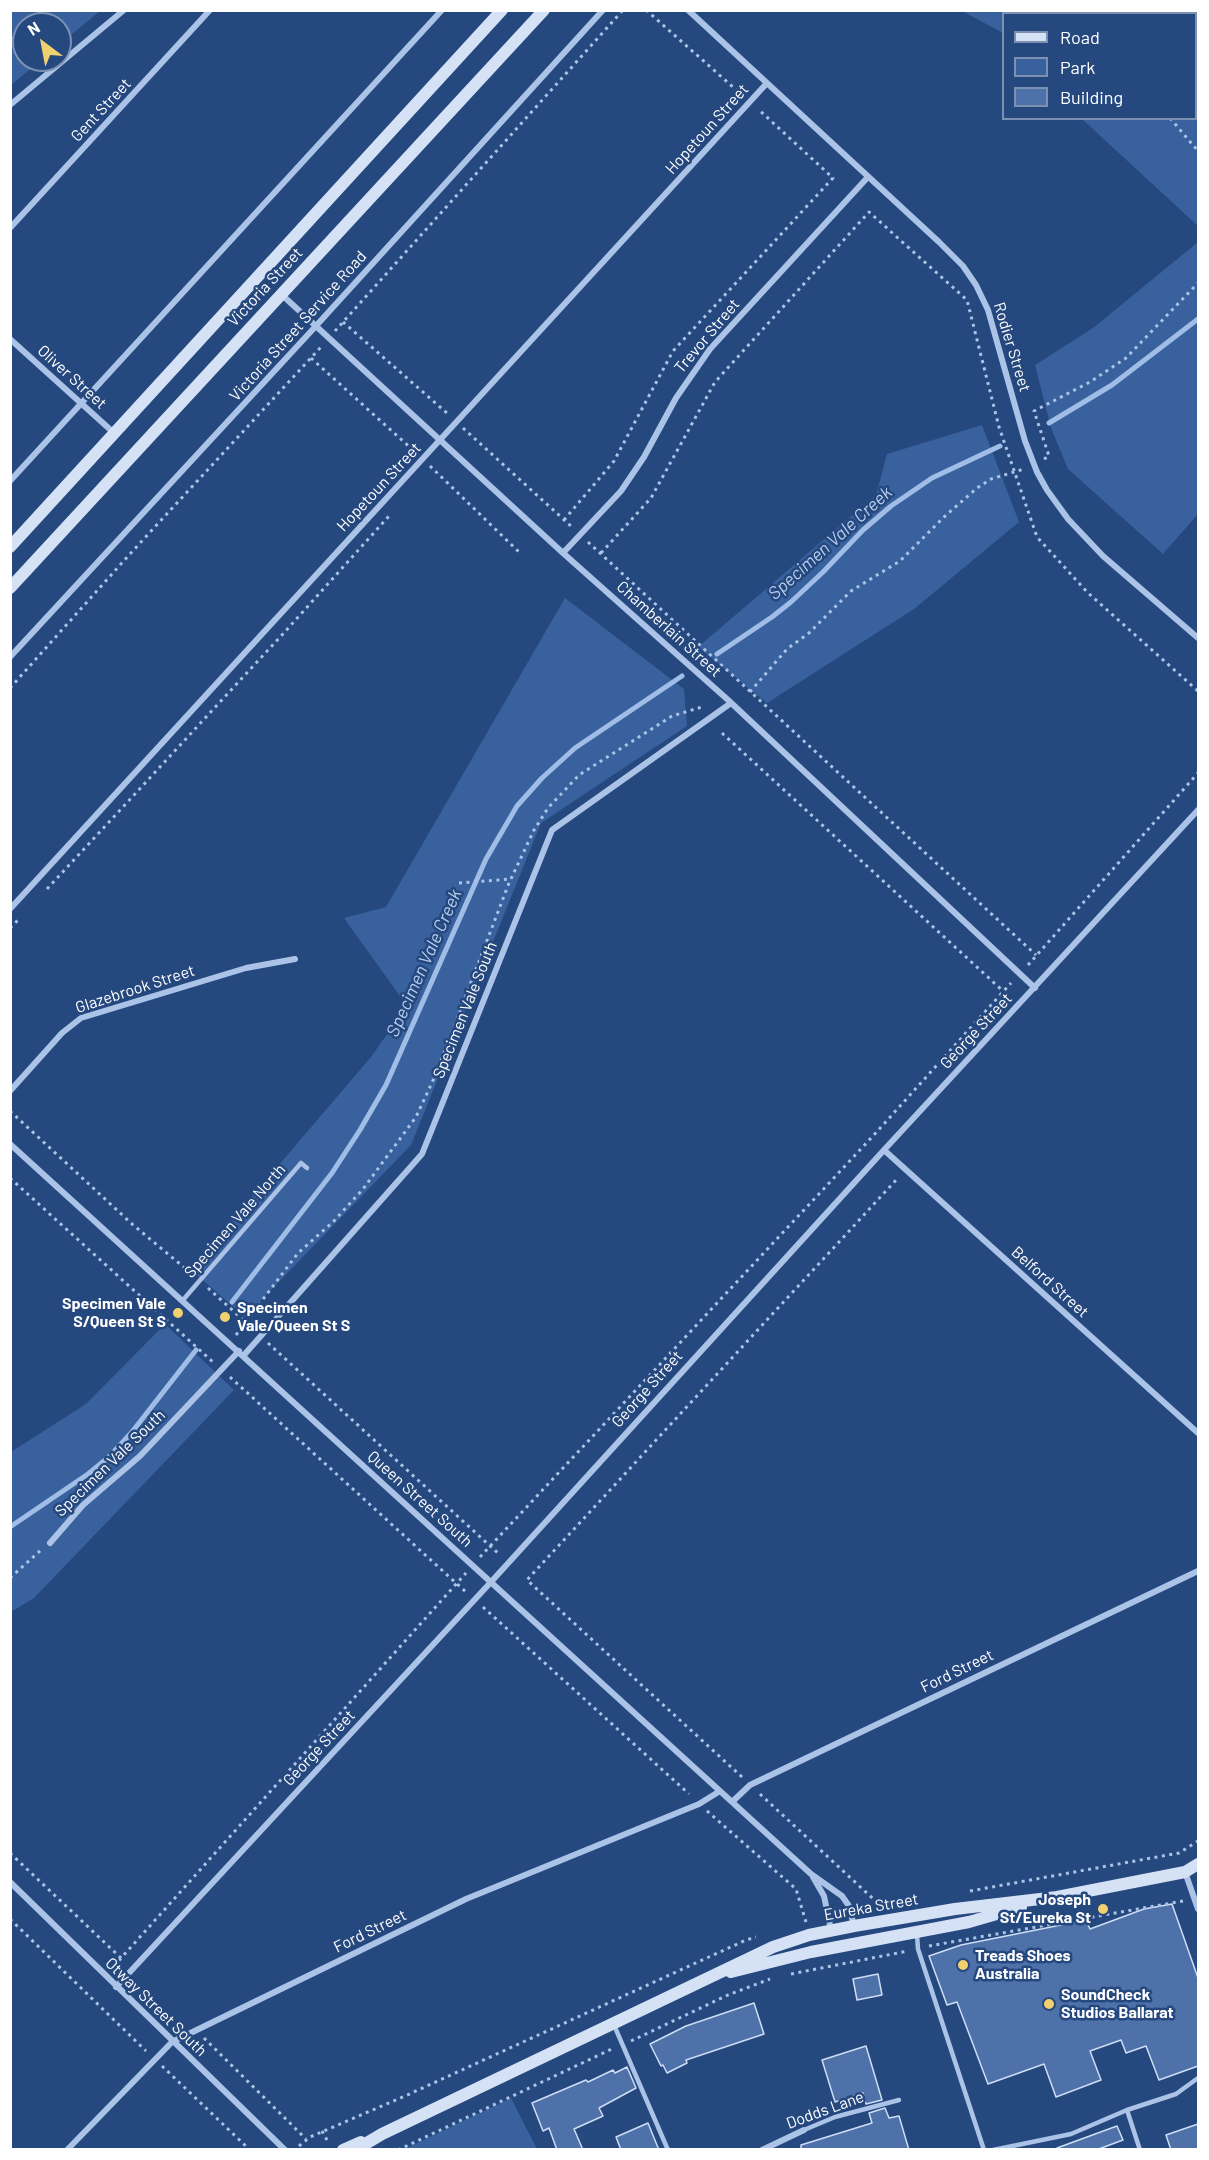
<!DOCTYPE html>
<html>
<head>
<meta charset="utf-8">
<style>
  body { margin:0 }
  #map { position:relative; width:1209px; height:2160px; overflow:hidden; background:#25487f; font-family:Barlow,sans-serif }
  canvas { display:block }
  .frame { position:absolute; inset:0; border:12px solid #fff; pointer-events:none }
  .legend { position:absolute; left:1002px; top:12px; width:195px; height:108px; box-sizing:border-box; background:#25487f; border:2px solid #7c91b2; margin:0; padding:8px 10px; list-style:none; font-size:18px; color:#fff }
  .legend li { display:flex; align-items:center; gap:12px; height:30px }
  .legend b { width:30px; border:2px solid #7c91b2 }
  .north { position:absolute; left:12px; top:12px; width:60px; height:60px; box-sizing:border-box; background:#25487f; border:2px solid #7c91b2; border-radius:50%; rotate:328deg; font-size:16px; font-weight:700; line-height:24px; text-align:center; color:#fff }
  .north::after { content:''; display:block; margin:auto; width:21px; height:27px; background:#f0d06f; clip-path:polygon(50% 0,100% 100%,50% 72%,0 100%) }
</style>
</head>
<body>
<div id="map">
<canvas width="1209" height="2160"></canvas>
<div class="frame"></div>
<ul class="legend">
<li><b style="height:8px;background:#d5e1f5"></b>Road</li>
<li><b style="height:16px;background:#39619d"></b>Park</li>
<li><b style="height:16px;background:#4d71a8"></b>Building</li>
</ul>
<div class="north">N</div>
</div>
<script>
const c = document.querySelector('canvas').getContext('2d');
c.lineJoin = 'round';
function paint(path, color) { c.fillStyle = color; c.fill(path, 'evenodd'); }
const poly = rows => new Path2D(rows.map(r => 'M' + r).join(''));
function strokePath(path, color, width, dash) { c.strokeStyle = color; c.lineWidth = width; c.lineCap = dash ? 'butt' : 'round'; c.setLineDash(dash || []); c.stroke(path); }
function drawText(font, color, halo, rows, align = 'center') {
  c.font = font + ' Barlow,sans-serif'; c.lineWidth = 5; c.setLineDash([]); c.textBaseline = 'middle'; c.strokeStyle = halo; c.fillStyle = color; for (const [text, x, y, turn = 0] of rows) {
    c.save(); c.translate(x, y); c.rotate((+turn || 0) * Math.PI / 180); c.textAlign = isNaN(turn) ? turn : align; if (halo) c.strokeText(text, 0, 0); c.fillText(text, 0, 0); c.restore();
  }
}
paint(poly([
  [11,10,100,10,100,11,60,44,60,24,24,24,24,60,41,60,11,85],
  [1093,10,1098,13,1004,14,1003,33,962,11],
  [1196,89,1198,91,1198,226,1082,119,1196,118],
  [1198,242,1198,514,1163,554,1068,469,1051,428,1035,365,1093,328],
  [982,425,1019,522,914,609,767,703,698,647,876,495,887,454],
  [565,598,684,689,687,726,541,823,411,1145,245,1317,190,1269,371,1057,407,1006,344,918,386,907],
  [165,1324,234,1390,34,1598,11,1612,11,1452,86,1404],
  [511,2098,537,2149,405,2149]
]), '#39619d');
strokePath(poly([
  [1049,423,1112,385,1198,319],
  [717,654,772,617,791,602,823,572,863,530,891,506,932,478,1000,446],
  [232,1302,332,1173,360,1130,386,1085,486,859,517,806,542,778,575,748,682,676],
  [10,1527,88,1474,110,1456,132,1432,196,1350]
]), '#9fbde7', 5);
const building = poly([
  [1172,1904,1198,1978,1198,2066,1159,2080,1146,2046,1126,2053,1121,2040,1090,2051,1101,2080,1056,2097,1044,2064,988,2084,957,2002,947,2005,929,1956,961,1945,1086,1920,1090,1929,1144,1909,1172,1904],
  [878,1974,882,1995,857,2000,853,1979,878,1974],
  [754,2003,764,2034,686,2060,687,2063,667,2073,663,2065,661,2066,650,2044,686,2026,754,2003],
  [866,2046,882,2100,866,2104,863,2093,835,2102,822,2060,866,2046],
  [627,2067,636,2088,599,2108,603,2116,574,2129,583,2150,557,2150,549,2128,543,2131,532,2103,586,2080,588,2082,613,2070,615,2073,627,2067],
  [885,2108,889,2118,899,2116,909,2150,801,2150,801,2145,872,2123,869,2113,885,2108],
  [648,2123,659,2150,621,2150,616,2137,648,2123],
  [1198,2124,1198,2150,1171,2150,1166,2135,1198,2124],
  [1117,2126,1123,2140,1096,2150,1057,2150,1057,2148,1117,2126]
]);
paint(building, '#4d71a8');
strokePath(building, '#cedef5', 1.5);
strokePath(poly([
  [646,10,742,95],
  [1029,10,1033,14],
  [27,24,43,10],
  [10,39,24,27],
  [1170,118,1198,151],
  [343,322,448,414],
  [335,331,623,10],
  [311,358,414,451],
  [463,428,572,527],
  [1044,459,1049,456,1034,411,1090,382,1126,358,1198,283],
  [430,466,519,552],
  [564,520,614,461,673,351,833,178,758,109],
  [588,542,1036,955],
  [601,553,651,498,715,382,869,212,967,300,999,427,1037,537,1088,593,1198,691],
  [10,688,129,555,321,347],
  [750,692,787,649,809,633,851,591,900,561,944,517,977,488,991,479,1024,469],
  [722,733,1003,991],
  [459,883,511,879],
  [47,889,282,635,389,516],
  [10,928,20,918],
  [1028,965,1198,773],
  [10,1111,132,1224,192,1274],
  [10,1178,214,1363],
  [208,1288,252,1328],
  [236,1335,298,1253,333,1222,363,1189,416,1117,436,1074,509,883,534,830,548,808,579,775,672,716,702,707],
  [268,1343,500,1555],
  [230,1377,467,1593],
  [480,1557,873,1136,1011,983],
  [10,1578,41,1550],
  [483,1607,689,1794],
  [742,1777,527,1580,898,1178],
  [760,1794,882,1907],
  [707,1811,796,1889,806,1922],
  [10,1853,122,1959],
  [970,1891,1179,1853,1198,1841],
  [10,1919,146,2051],
  [929,1946,1183,1901],
  [114,1966,466,1573],
  [791,1974,908,1951],
  [204,2038,306,2139],
  [631,2041,728,1995,770,1979],
  [162,2066,250,2150],
  [322,2131,327,2140],
  [299,2146,310,2137,405,2096,746,1940,756,1937],
  [398,2150,614,2048]
]), '#abc3e6', 3, [3, 4.5]);
strokePath(poly([
  [183,1300,301,1163,307,1168],
  [917,1935,918,1949,984,2150],
  [614,2025,668,2150],
  [1127,2110,1140,2150],
  [804,2130,835,2117,899,2100],
  [993,2150,1071,2134,1127,2110,1176,2094,1198,2078]
]), '#abc3e6', 4.5);
strokePath(poly([
  [688,10,939,242,963,266,976,285,988,310,1025,441,1037,472,1047,490,1068,519,1103,556,1198,638],
  [10,105,124,10],
  [10,228,210,10],
  [281,294,563,553,727,699,1035,988],
  [10,339,114,433],
  [10,481,442,10],
  [563,553,621,491,644,457,676,398,710,349,868,177],
  [10,657,315,327,603,10],
  [10,909,767,83],
  [10,1091,62,1033,81,1018,246,968,295,959],
  [10,1144,720,1791,811,1874,842,1896,849,1906,854,1926],
  [884,1150,1198,1433],
  [244,1355,422,1154,552,830,731,703],
  [50,1543,83,1505,140,1456,239,1351],
  [732,1802,750,1785,1198,1571],
  [1185,1872,1198,1909],
  [813,1877,824,1896,831,1930],
  [10,1882,285,2150],
  [116,1987,491,1582,884,1150,1198,810],
  [67,2150,172,2042,466,1899,699,1804,720,1791],
  [762,2150,804,2130]
]), '#abc3e6', 6);
strokePath(poly([
  [10,547,502,10],
  [10,588,544,10],
  [731,1972,811,1952,969,1922,1021,1907],
  [343,2150,361,2142],
  [355,2150,382,2134,773,1947,809,1935,854,1926,955,1909,1057,1897,1185,1872,1198,1864]
]), '#d5e1f5', 12);
for (const [x, y, r, color] of [
  [178,1313,6,"#f0d06f"],
  [225,1317,6,"#f0d06f"],
  [1103,1909,6,"#f0d06f"],
  [963,1965,6,"#f0d06f"],
  [1049,2004,6,"#f0d06f"]
]) { const dot = new Path2D(); dot.arc(x, y, r, 0, 2 * Math.PI); c.fillStyle = color; c.fill(dot); strokePath(dot, '#25487f', 2); }
drawText('16px', '#fff', '#25487f', [
  ["Gent Street",101,110,-47],
  ["Hopetoun Street",707,129,-48],
  ["Victoria Street",265,287,-47],
  ["Victoria Street Service Road",298,326,-48],
  ["Trevor Street",707,336,-50],
  ["Rodier Street",1012,347,73],
  ["Oliver Street",72,377,42],
  ["Hopetoun Street",379,487,-47],
  ["Chamberlain Street",669,629,42],
  ["Glazebrook Street",135,989,-18],
  ["Specimen Vale South",465,1010,-68],
  ["George Street",976,1031,-47],
  ["Specimen Vale North",235,1221,-49],
  ["Belford Street",1050,1282,42],
  ["George Street",647,1389,-48],
  ["Specimen Vale South",110,1463,-44],
  ["Queen Street South",420,1499,42],
  ["Ford Street",957,1671,-26],
  ["George Street",319,1748,-47],
  ["Eureka Street",871,1907,-10],
  ["Ford Street",370,1931,-26],
  ["Otway Street South",156,2007,44],
  ["Dodds Lane",825,2110,-20]
]);
drawText('bold 16px', '#fff', '#25487f', [
  ["Specimen Vale",166,1304,"right"],
  ["S/Queen St S",166,1322,"right"],
  ["Specimen",237,1308],
  ["Vale/Queen St S",237,1326],
  ["Joseph",1091,1900,"right"],
  ["St/Eureka St",1091,1918,"right"],
  ["Treads Shoes",975,1956],
  ["Australia",975,1974],
  ["SoundCheck",1061,1995],
  ["Studios Ballarat",1061,2013]
], 'left');
drawText('italic 18px', '#b6cdee', '#25487f', [
  ["Specimen Vale Creek",830,543,-42],
  ["Specimen Vale Creek",424,963,-66]
]);
</script>
</body>
</html>
